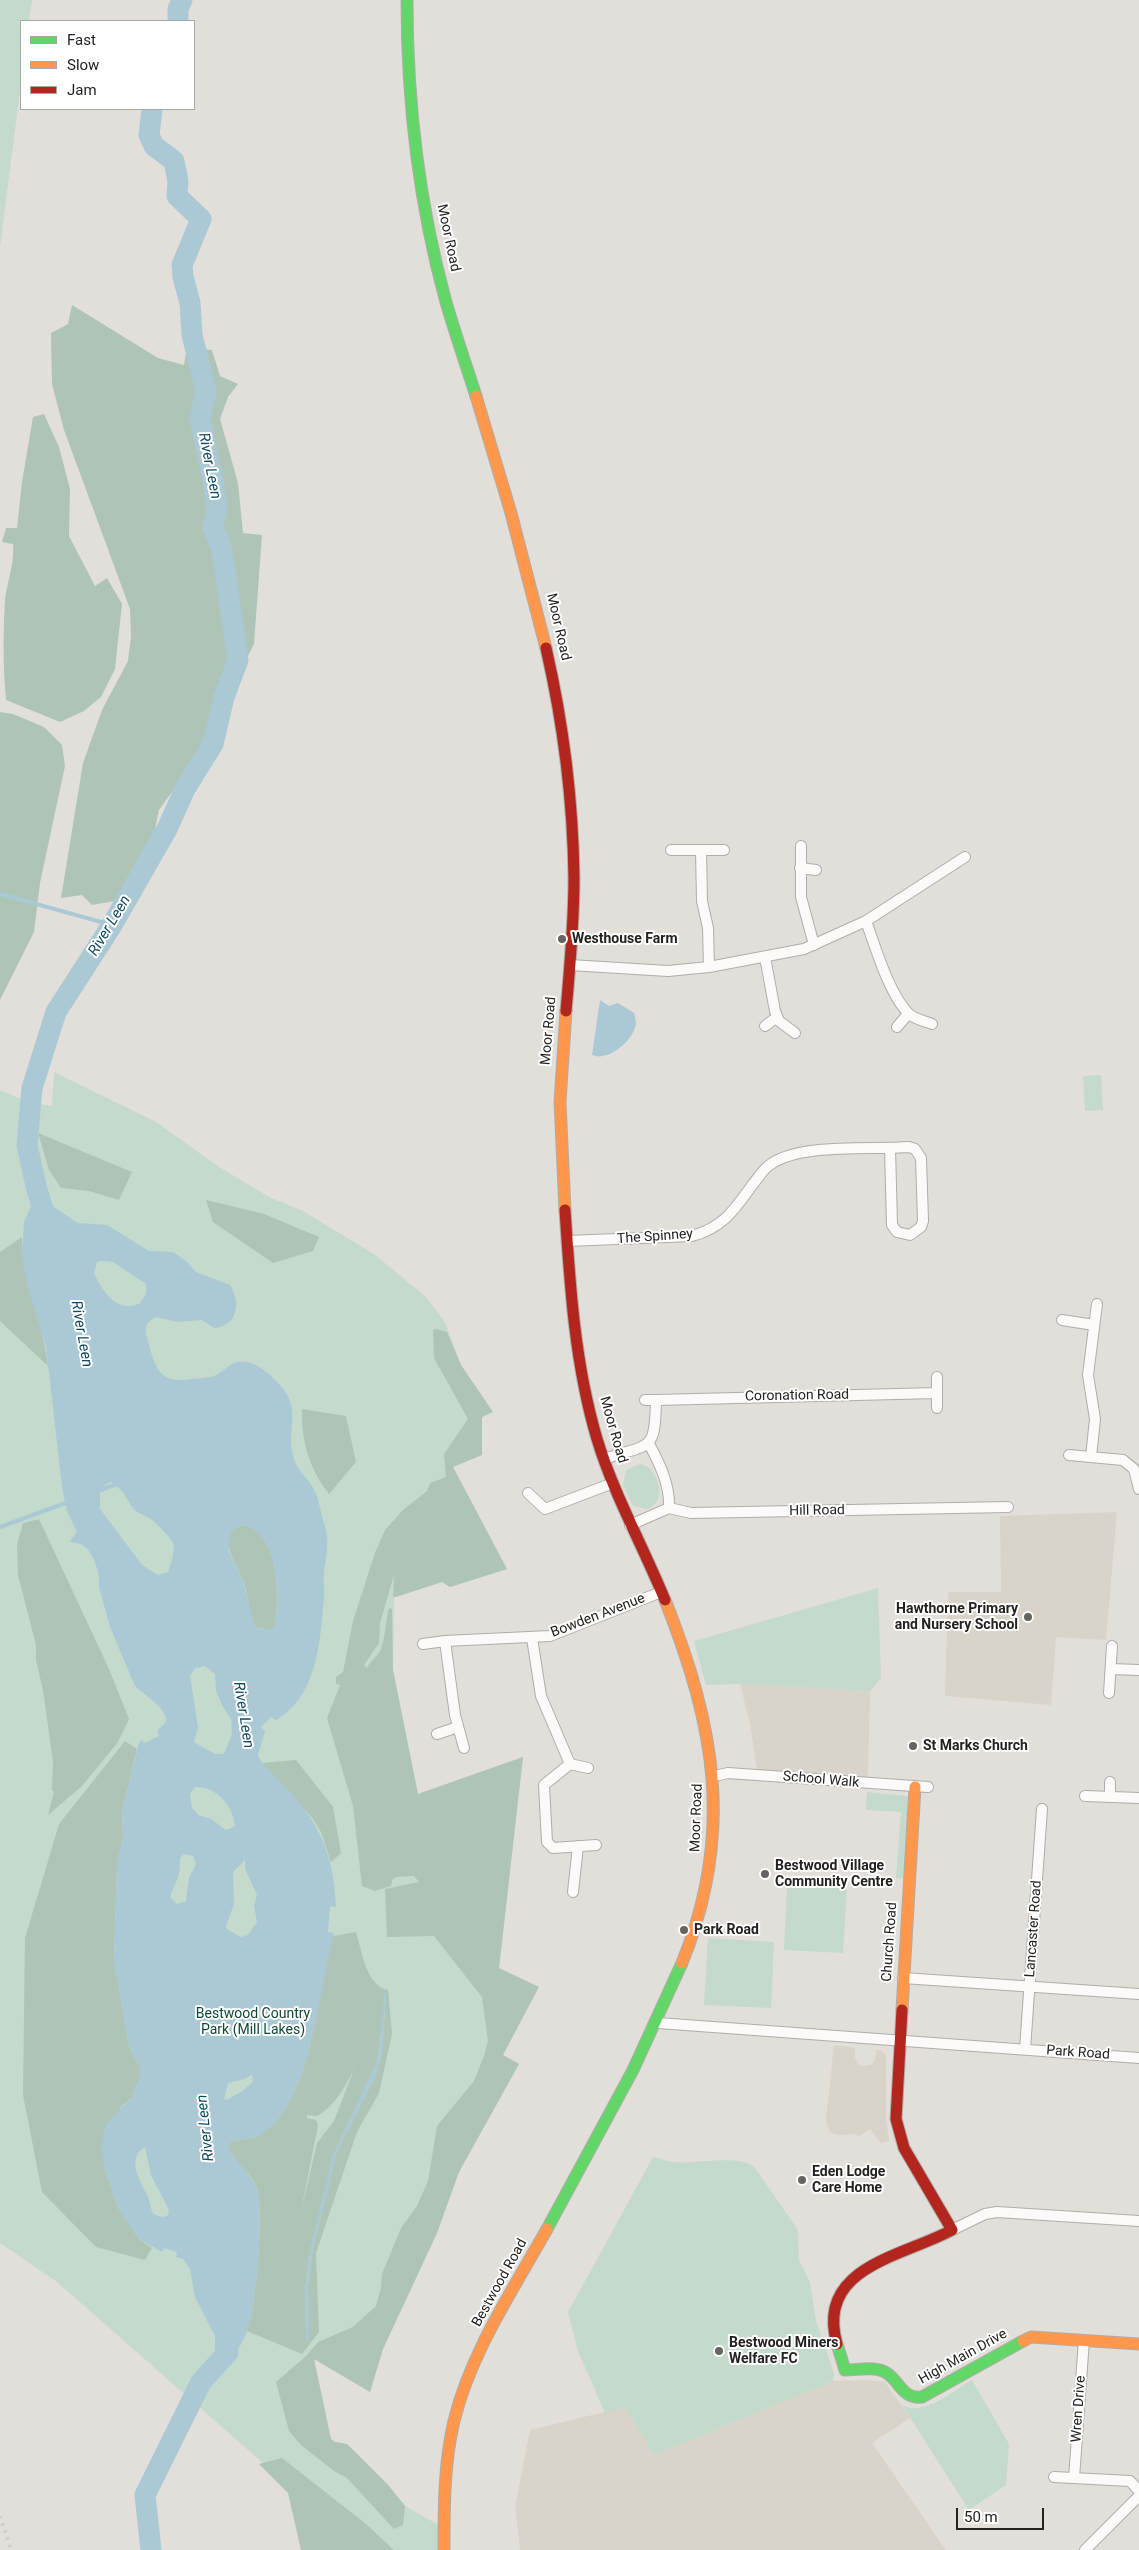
<!DOCTYPE html>
<style>
body{margin:0}
#map{position:relative;width:1139px;height:2550px;overflow:hidden;background:#e2dfda;font-family:Roboto,sans-serif}
canvas{display:block}
.legend{position:absolute;left:20px;top:20px;width:175px;height:90px;box-sizing:border-box;background:#fff;border:1px solid #a7a7a5;margin:0;padding:6px 9px;list-style:none;font-size:15px;color:#24221f}
.legend li{display:flex;align-items:center;gap:10px;height:25px}
.legend b{width:25px;border:1px solid #a7a7a5}
.scale{position:absolute;left:956px;top:2508px;width:88px;height:22px;box-sizing:border-box;border:2px solid #24221f;border-top:0;padding-left:6px;font-size:15px;line-height:18px;white-space:nowrap;color:#24221f;-webkit-text-stroke:4px #fff;paint-order:stroke}
</style>
<div id="map">
<canvas width="1139" height="2550"></canvas>
<ul class="legend">
<li><b style="height:6px;background:#63d668"></b>Fast</li>
<li><b style="height:6px;background:#ff974d"></b>Slow</li>
<li><b style="height:6px;background:#b3261e"></b>Jam</li>
</ul>
<div class="scale">50 m</div>
</div>
<script>
const ctx = document.querySelector('canvas').getContext('2d');
ctx.lineJoin = 'round';
function fill(path, color) { ctx.fillStyle = color; ctx.fill(path, 'evenodd'); }
function stroke(path, color, width, dash) { ctx.strokeStyle = color; ctx.lineWidth = width; ctx.lineCap = dash ? 'butt' : 'round'; ctx.setLineDash(dash || []); ctx.stroke(path); }
function label(font, color, halo, rows, align = 'center') {
  ctx.font = font + ' Roboto,sans-serif'; ctx.lineWidth = 4; ctx.setLineDash([]); ctx.textBaseline = 'middle'; ctx.strokeStyle = halo; ctx.fillStyle = color; for (const [text, x, y, turn = 0] of rows) {
    ctx.save(); ctx.translate(x, y); ctx.rotate((+turn || 0) * Math.PI / 180); ctx.textAlign = isNaN(turn) ? turn : align; if (halo) ctx.strokeText(text, 0, 0); ctx.fillText(text, 0, 0); ctx.restore();
  }
}
fill(new Path2D(`
 M 1117,1512 L 1106,1640 L 1056,1637 L 1051,1705 L 945,1696 L 948,1592 L 1001,1592 L 1000,1516 Z
 M 740,1684 L 870,1691 L 868,1778 L 757,1770 L 750,1724 Z
 M 834,2045 L 855,2048 L 855,2058 L 860,2066 L 871,2065 L 875,2060 L 876,2050 L 880,2050 L 886,2055 L 886,2119 L 889,2141 L 881,2143 L 870,2129 L 858,2137 L 856,2134 L 838,2135 L 831,2133 L 828,2128 L 826,2119 Z
 M 866,2380 L 885,2382 L 910,2418 L 872,2443 L 946,2550 L 520,2550 L 515,2507 L 530,2430 L 625,2407 L 654,2455 L 833,2381 Z`), '#d9d4c9');
fill(new Path2D(`
 M 0,0 L 32,0 L 29,21 L 21,21 L 21,83 L 0,247 Z
 M 54,1072 L 156,1122 L 219,1167 L 271,1198 L 301,1210 L 374,1254 L 427,1298 L 445,1322 L 461,1365 L 493,1412 L 482,1417 L 482,1455 L 453,1467 L 507,1569 L 450,1587 L 442,1582 L 394,1597 L 393,1670 L 418,1794 L 523,1757 L 499,1968 L 538,1987 L 503,2055 L 519,2064 L 459,2172 L 437,2233 L 383,2349 L 370,2392 L 314,2359 L 331,2439 L 335,2442 L 347,2444 L 389,2486 L 405,2506 L 442,2527 L 438,2550 L 362,2550 L 57,2282 L 0,2243 L 0,1090 L 28,1102 L 52,1106 Z
 M 1101,1075 L 1103,1110 L 1085,1111 L 1083,1076 Z
 M 640,1464 C 656,1467 664,1490 656,1503 L 648,1509 L 633,1506 L 623,1485 L 626,1470 Z
 M 878,1588 L 881,1678 L 870,1691 L 740,1684 L 706,1685 L 694,1641 Z
 M 867,1792 L 908,1796 L 905,1879 L 896,1878 L 901,1812 L 866,1810 Z
 M 787,1885 L 847,1888 L 843,1953 L 784,1950 Z
 M 708,1938 L 774,1942 L 771,2008 L 704,2005 Z
 M 653,2157 C 659,2158 666,2161 672,2162 C 693,2165 741,2153 755,2168 L 798,2230 L 799,2260 L 810,2282 L 816,2321 L 834,2374 L 833,2381 L 654,2455 L 625,2407 L 605,2413 L 578,2351 L 568,2312 Z
 M 972,2380 L 1009,2444 L 1006,2485 L 969,2510 L 902,2405 C 924,2417 953,2391 972,2380 Z`), '#c3dacc');
fill(new Path2D(`
 M 72,305 L 158,358 L 184,365 L 187,347 L 212,350 L 220,376 L 238,384 L 228,397 L 220,419 L 238,483 L 243,533 L 262,535 L 254,644 L 197,757 L 159,810 L 141,897 L 130,881 L 115,901 L 92,905 L 82,895 L 61,898 L 83,763 L 102,710 L 128,661 L 131,636 L 130,609 L 64,430 L 52,384 L 51,333 L 68,324 Z
 M 44,414 L 59,447 L 70,489 L 69,536 L 95,586 L 107,578 L 122,604 L 115,669 L 101,697 L 84,711 L 60,722 L 6,700 C 3,667 3,634 5,600 C 7,581 15,563 13,544 L 2,542 L 6,528 L 17,528 L 22,482 L 33,417 Z
 M 0,712 L 13,714 L 44,727 L 62,745 L 65,766 L 40,883 L 34,932 L 0,1000 Z
 M 38,1133 L 132,1172 L 119,1200 L 89,1191 L 61,1188 L 49,1170 Z
 M 206,1200 L 264,1214 L 319,1237 L 313,1251 L 273,1263 L 213,1222 Z
 M 22,1237 C 22,1281 43,1322 48,1366 L 0,1321 L 0,1252 Z
 M 436,1329 L 447,1332 L 461,1365 L 493,1412 L 482,1417 L 482,1455 L 453,1467 L 507,1569 L 450,1587 L 442,1582 L 396,1597 L 393,1597 L 394,1575 L 380,1623 L 379,1643 L 364,1665 L 367,1668 C 370,1661 378,1656 381,1649 C 386,1635 385,1622 389,1608 L 392,1609 L 393,1670 L 418,1794 L 523,1757 L 499,1968 L 539,1987 L 503,2055 L 519,2064 L 459,2172 L 437,2233 L 383,2349 L 370,2392 L 314,2359 L 331,2439 L 335,2442 L 347,2444 L 389,2486 L 405,2506 L 403,2525 L 394,2529 L 347,2478 L 334,2471 L 301,2445 L 289,2431 L 276,2382 L 306,2356 L 318,2342 L 353,2327 L 376,2306 L 381,2287 L 382,2274 L 401,2228 L 417,2206 L 428,2181 L 437,2126 L 474,2081 L 484,2056 L 488,2041 L 482,1997 L 434,1936 L 387,1937 L 385,1889 L 419,1882 L 414,1876 L 396,1877 L 392,1880 L 391,1886 L 375,1891 L 362,1886 L 353,1806 L 327,1718 L 340,1685 L 336,1684 L 336,1677 L 343,1672 L 353,1621 L 375,1553 L 385,1530 L 403,1510 L 427,1491 L 430,1483 L 446,1477 L 444,1454 L 468,1419 L 434,1358 L 433,1330 Z
 M 302,1409 L 346,1416 L 356,1462 L 329,1494 C 309,1468 301,1441 302,1409 Z
 M 39,1519 L 109,1669 L 129,1719 L 118,1742 L 82,1786 L 48,1815 L 54,1792 L 52,1790 L 53,1762 L 43,1690 L 36,1660 L 36,1645 L 18,1575 L 17,1545 L 23,1523 Z
 M 241,1525 C 279,1527 280,1599 275,1626 L 270,1630 L 255,1627 C 249,1611 248,1593 242,1578 C 236,1561 214,1535 241,1525 Z
 M 125,1741 L 137,1749 L 122,1812 L 123,1838 L 117,1865 L 114,1961 L 129,2047 L 140,2067 L 140,2077 L 133,2096 L 121,2107 L 104,2166 L 118,2208 L 139,2239 L 152,2248 L 145,2260 L 96,2247 L 42,2192 L 23,2095 L 25,1938 L 59,1824 Z
 M 296,1760 L 333,1807 L 341,1853 L 331,1862 L 321,1832 L 313,1819 L 262,1763 Z
 M 356,1932 C 362,1951 366,1986 388,1990 L 392,2034 L 379,2093 L 357,2132 L 316,2253 L 319,2332 L 302,2354 L 247,2331 C 256,2310 265,2207 256,2186 C 250,2171 232,2161 228,2145 L 231,2141 C 241,2139 252,2140 261,2134 C 312,2103 318,1989 333,1936 ZM 386,1992 L 383,2040 L 380,2062 L 375,2077 L 337,2152 L 313,2247 L 308,2287 L 309,2340 L 306,2341 L 305,2290 L 309,2253 L 341,2138 L 377,2062 ZM 357,2061 L 334,2121 L 317,2143 L 301,2212 L 318,2125 L 316,2120 L 307,2118 L 307,2115 L 317,2116 C 335,2107 350,2080 357,2061 Z
 M 282,2458 L 366,2524 L 394,2550 L 301,2550 L 288,2493 L 259,2464 Z`), '#aec4b7');
fill(new Path2D(`
 M 600,1000 L 609,1006 L 618,1003 L 634,1013 C 635,1016 636,1021 636,1024 C 633,1041 608,1062 592,1055 Z
 M 45,1198 L 49,1204 L 78,1223 L 107,1225 L 149,1251 L 173,1252 L 186,1261 L 196,1272 L 230,1285 C 241,1303 238,1326 214,1328 L 202,1320 L 177,1322 L 156,1317 C 146,1321 144,1328 147,1338 C 155,1365 157,1385 192,1379 C 199,1378 208,1378 214,1376 C 222,1373 229,1364 237,1362 C 254,1359 269,1373 279,1384 C 302,1408 287,1427 293,1455 C 296,1472 311,1479 316,1494 C 320,1505 322,1518 326,1530 C 329,1541 326,1560 324,1571 C 323,1580 325,1589 324,1598 C 320,1640 318,1696 276,1720 L 271,1717 L 261,1727 L 265,1731 L 258,1755 L 262,1763 C 310,1811 333,1837 336,1907 L 330,1906 L 328,1932 L 334,1933 C 319,1986 312,2103 261,2134 C 252,2140 241,2139 231,2141 L 228,2145 C 232,2161 250,2171 256,2187 C 265,2208 256,2305 248,2329 C 242,2346 231,2360 219,2374 L 205,2363 L 215,2352 L 215,2336 L 195,2297 L 190,2269 L 183,2259 L 176,2257 L 177,2252 L 164,2248 L 162,2252 L 139,2239 L 118,2208 L 104,2166 L 101,2146 L 106,2124 L 133,2096 L 140,2077 L 140,2067 L 129,2047 L 114,1961 L 117,1865 L 123,1838 L 122,1812 L 139,1743 L 142,1739 L 144,1743 L 159,1736 L 157,1731 L 166,1722 L 165,1715 L 159,1706 L 135,1686 L 110,1627 L 99,1587 C 101,1576 94,1553 84,1546 C 80,1542 74,1544 70,1541 L 77,1532 L 67,1511 L 62,1487 L 46,1347 L 28,1288 L 22,1255 L 24,1222 L 34,1200 ZM 103,1261 L 113,1262 L 146,1284 L 146,1294 L 140,1303 C 118,1315 101,1290 94,1273 L 97,1262 ZM 111,1482 L 122,1491 L 134,1510 L 154,1521 L 171,1539 L 174,1546 L 172,1560 L 168,1572 L 158,1575 L 142,1565 L 100,1509 L 100,1492 L 105,1485 ZM 241,1525 C 278,1527 281,1599 275,1626 L 270,1630 L 255,1627 L 242,1578 L 228,1550 L 231,1532 ZM 205,1666 L 215,1674 L 216,1691 L 223,1707 L 231,1719 L 232,1734 L 224,1754 L 215,1754 L 194,1742 L 198,1727 L 190,1676 L 195,1668 ZM 195,1787 C 216,1786 233,1805 235,1826 L 226,1830 L 211,1819 L 198,1815 L 192,1808 L 190,1794 ZM 184,1854 L 193,1856 L 196,1864 L 189,1878 L 186,1901 L 177,1904 L 170,1897 C 177,1876 180,1882 180,1858 ZM 245,1860 L 245,1869 L 257,1895 L 254,1906 L 257,1922 L 248,1935 L 241,1937 L 228,1930 L 226,1926 L 234,1904 L 233,1872 ZM 252,2074 L 253,2081 L 244,2090 L 227,2100 L 224,2099 L 228,2083 L 245,2079 ZM 145,2147 L 151,2175 L 169,2210 L 168,2215 L 164,2217 C 160,2216 155,2216 153,2213 C 150,2208 150,2202 148,2197 C 141,2182 125,2159 145,2147 Z
 M 384,1992 L 386,1992 L 383,2040 L 380,2062 L 375,2077 L 337,2152 L 313,2247 L 308,2287 L 309,2340 L 306,2341 L 305,2290 L 309,2253 L 332,2157 L 377,2062 L 381,2034 Z`), '#abc9d5');
stroke(new Path2D(`
 M 0,894 L 112,925
 M 98,1491 L 117,1484
 M 0,1527 L 71,1501`), '#abc9d5', 4);
stroke(new Path2D(`
 M 178,21 L 178,9 L 182,0
 M 48,1226 L 36,1186 L 27,1145 L 32,1088 L 56,1012 L 112,925 L 167,829 L 185,789 L 213,744 L 224,697 L 238,660 L 222,550 L 213,527 L 217,508 L 214,486 L 200,418 L 206,391 L 192,335 L 190,303 L 183,277 L 182,265 L 201,219 L 177,196 L 178,181 L 174,161 L 154,146 L 149,135 L 152,109
 M 151,2550 L 145,2495 L 201,2382 L 228,2352 L 227,2347`), '#abc9d5', 21);
const street = new Path2D(`
 M 801,846 L 801,897 L 814,945
 M 671,850 L 724,850
 M 701,850 L 702,901 L 708,928 L 709,967
 M 800,868 L 816,870
 M 866,921 C 875,946 889,994 908,1013 C 913,1019 925,1021 932,1024
 M 765,957 L 775,1011 L 779,1021 L 795,1033
 M 570,965 L 668,971 L 709,967 L 804,949 L 866,921 L 965,857
 M 765,1026 L 777,1017
 M 897,1027 L 908,1014
 M 567,1241 L 692,1236 C 724,1227 734,1210 753,1184 C 759,1177 763,1169 771,1164 C 802,1143 870,1150 909,1147 L 915,1149 L 921,1158 L 923,1221 L 921,1227 L 910,1235 L 897,1232 L 892,1225 L 890,1148
 M 1062,1320 L 1094,1325
 M 937,1377 L 937,1408
 M 645,1400 L 656,1400
 M 649,1444 C 660,1464 670,1485 669,1508
 M 1069,1455 L 1123,1460 L 1134,1469 L 1139,1489
 M 1091,1457 L 1095,1419 L 1088,1375 L 1097,1304
 M 604,1459 C 651,1443 655,1453 656,1400 L 937,1393
 M 528,1493 L 545,1509 L 613,1483
 M 630,1525 L 669,1508 L 691,1513 L 1008,1507
 M 532,1638 L 541,1696 L 570,1764
 M 423,1644 L 445,1641
 M 1111,1669 L 1139,1670
 M 1109,1693 L 1112,1646
 M 437,1734 L 458,1727
 M 464,1748 L 455,1715 L 445,1641 L 550,1636 L 661,1592
 M 588,1768 L 570,1764 L 544,1785 L 547,1842 L 553,1848 L 596,1845
 M 714,1776 L 728,1773 L 928,1787
 M 1085,1796 L 1139,1798
 M 1110,1797 L 1110,1782
 M 573,1892 L 578,1846
 M 903,1978 L 1139,1994
 M 658,2023 L 1139,2058
 M 1025,2049 L 1042,1809
 M 952,2230 L 985,2214 L 997,2212 L 1139,2221
 M 1054,2477 L 1130,2481 L 1139,2491
 M 1074,2478 L 1084,2340
 M 1085,2550 L 1139,2496`);
const fast = new Path2D(`
 M 407,0 C 407,101 419,204 446,302 C 455,333 466,365 476,396
 M 547,2229 L 633,2070 L 682,1963
 M 837,2344 L 845,2370 C 858,2370 873,2366 885,2372 C 900,2380 901,2399 922,2397 L 1023,2341`);
const slow = new Path2D(`
 M 476,396 L 511,513 L 546,648
 M 565,1210 L 560,1102 L 566,1011
 M 665,1600 C 715,1726 735,1833 682,1963
 M 902,2010 L 915,1787
 M 1023,2341 L 1031,2337 L 1139,2344
 M 444,2550 C 444,2507 444,2463 454,2421 C 471,2352 513,2290 547,2229`);
const jam = new Path2D(`
 M 546,648 C 563,722 573,801 574,878 C 574,922 570,967 566,1011
 M 565,1210 C 570,1287 575,1365 597,1439 C 614,1495 643,1546 665,1600
 M 837,2344 C 815,2267 902,2257 952,2230 L 904,2148 L 896,2119 L 902,2010`);
stroke(street, '#afada9', 12);
stroke(fast, '#afada9', 13);
stroke(slow, '#afada9', 13);
stroke(jam, '#afada9', 13);
stroke(street, '#fbfaf9', 10);
stroke(fast, '#63d668', 11);
stroke(slow, '#ff974d', 11);
stroke(jam, '#b3261e', 11);
stroke(new Path2D(`
 M 0,2516 L 11,2550`), '#cecdcc', 4, [2.5, 5]);
for (const [x, y, r, color] of [
 [562,939,5,"#666460"],
 [1028,1617,5,"#666460"],
 [913,1746,5,"#666460"],
 [765,1874,5,"#666460"],
 [684,1930,5,"#666460"],
 [802,2180,5,"#666460"],
 [719,2351,5,"#666460"]
]) { const dot = new Path2D(); dot.arc(x, y, r, 0, 2 * Math.PI); ctx.fillStyle = color; ctx.fill(dot); stroke(dot, '#fff', 2); }
label('14px', '#24221f', '#fff', [
 ["Moor Road",448,238,78],
 ["Moor Road",558,627,77],
 ["Moor Road",549,1031,-85],
 ["The Spinney",655,1237,-4],
 ["Coronation Road",797,1396,-1],
 ["Moor Road",613,1430,74],
 ["Hill Road",817,1511,-1],
 ["Bowden Avenue",598,1616,-21],
 ["School Walk",821,1780,5],
 ["Moor Road",697,1818,-88],
 ["Lancaster Road",1034,1929,-86],
 ["Church Road",890,1942,-86],
 ["Park Road",1078,2053,4],
 ["Bestwood Road",500,2283,-61],
 ["High Main Drive",963,2357,-29],
 ["Wren Drive",1079,2409,-86]
]);
label('bold 14px', '#24221f', '#fff', [
 ["Westhouse Farm",572,939],
 ["Hawthorne Primary",1018,1609,"right"],
 ["and Nursery School",1018,1625,"right"],
 ["St Marks Church",923,1746],
 ["Bestwood Village",775,1866],
 ["Community Centre",775,1882],
 ["Park Road",694,1930],
 ["Eden Lodge",812,2172],
 ["Care Home",812,2188],
 ["Bestwood Miners",729,2343],
 ["Welfare FC",729,2359]
], 'left');
label('14px', '#114834', '#fff', [
 ["Bestwood Country",253,2014],
 ["Park (Mill Lakes)",253,2030]
]);
label('italic 15px', '#0f4b60', '#fff', [
 ["River Leen",209,466,79],
 ["River Leen",110,926,-59],
 ["River Leen",81,1334,80],
 ["River Leen",243,1715,81],
 ["River Leen",206,2128,-96]
]);
</script>
